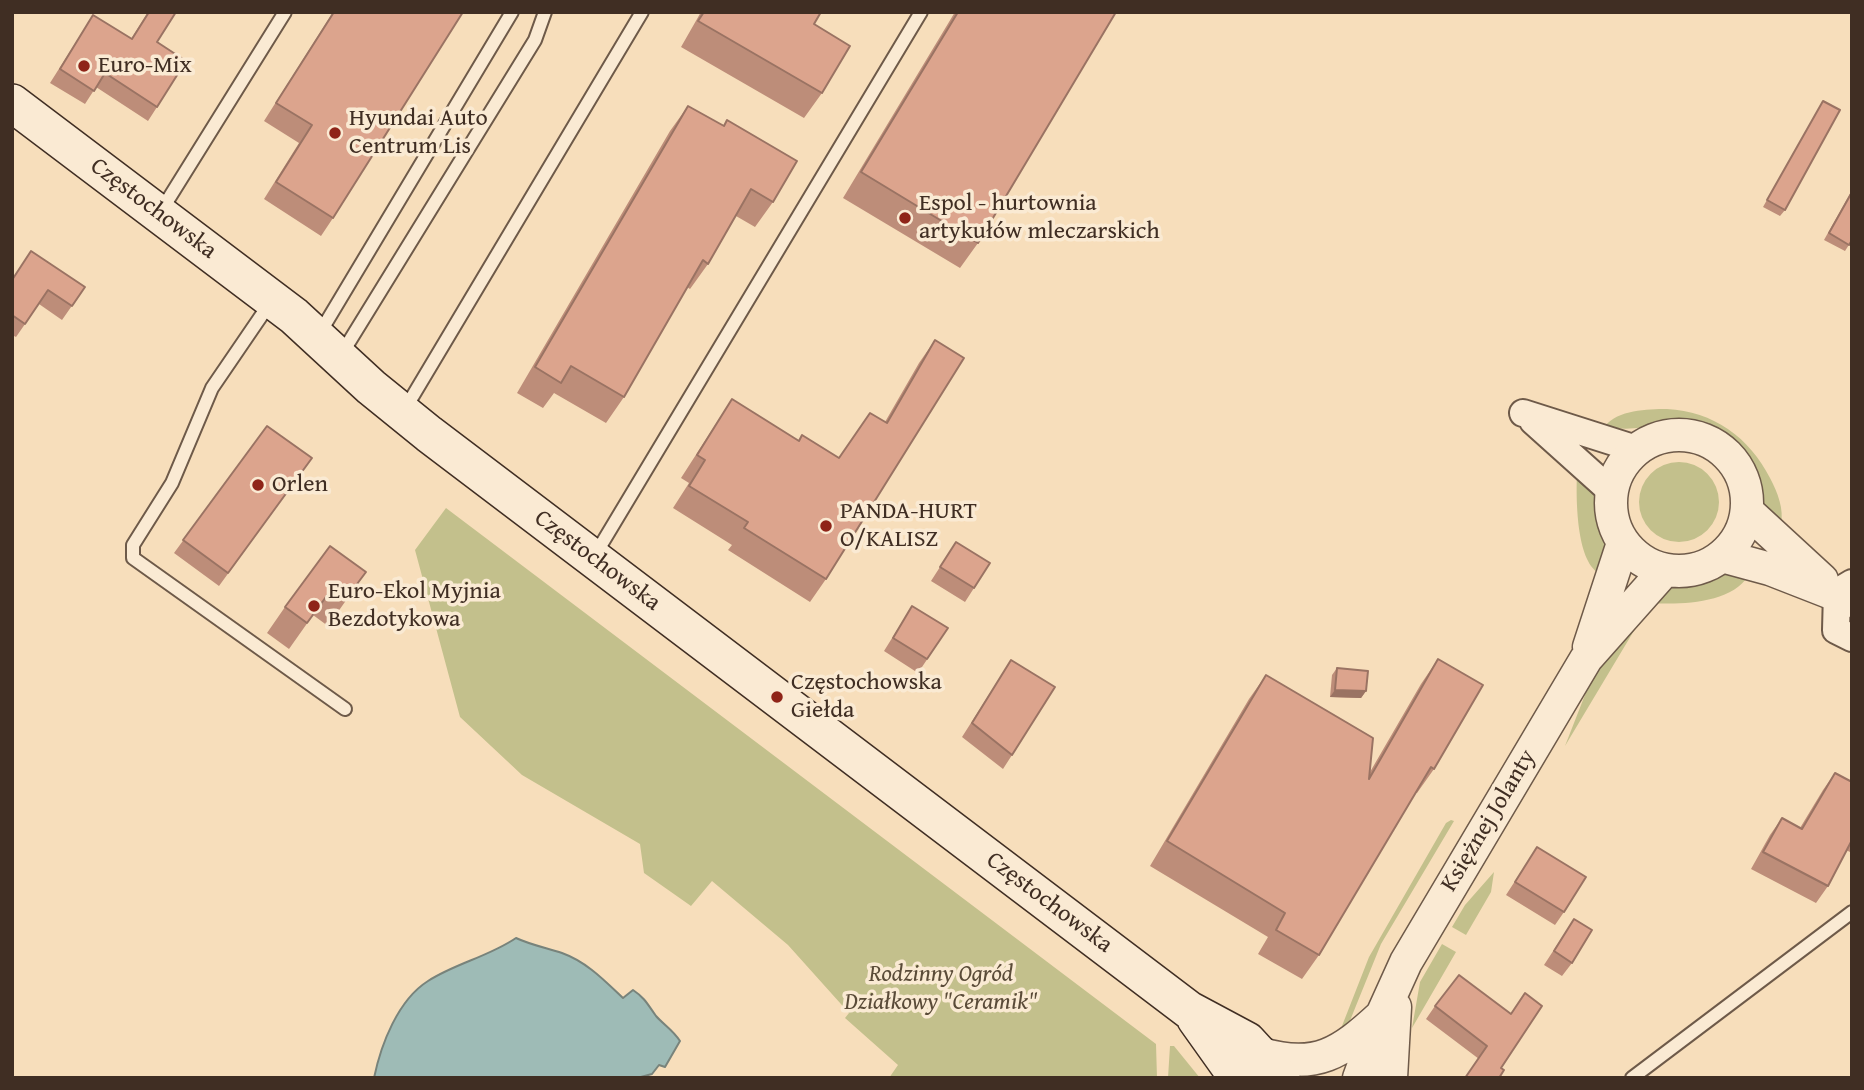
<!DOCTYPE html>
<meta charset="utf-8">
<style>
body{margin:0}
#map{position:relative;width:1864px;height:1090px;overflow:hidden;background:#f7debb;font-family:"Gentium Book Plus",serif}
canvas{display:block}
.frame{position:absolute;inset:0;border:14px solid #402e23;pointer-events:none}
</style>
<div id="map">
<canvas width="1864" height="1090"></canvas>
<div class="frame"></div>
</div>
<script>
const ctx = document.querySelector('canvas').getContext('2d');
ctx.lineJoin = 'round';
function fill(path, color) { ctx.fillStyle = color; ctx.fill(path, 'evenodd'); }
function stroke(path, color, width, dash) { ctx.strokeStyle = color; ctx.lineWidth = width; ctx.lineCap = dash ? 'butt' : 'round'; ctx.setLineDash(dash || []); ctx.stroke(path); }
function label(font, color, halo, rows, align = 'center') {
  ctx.font = font + ' "Gentium Book Plus",serif'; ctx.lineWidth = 7; ctx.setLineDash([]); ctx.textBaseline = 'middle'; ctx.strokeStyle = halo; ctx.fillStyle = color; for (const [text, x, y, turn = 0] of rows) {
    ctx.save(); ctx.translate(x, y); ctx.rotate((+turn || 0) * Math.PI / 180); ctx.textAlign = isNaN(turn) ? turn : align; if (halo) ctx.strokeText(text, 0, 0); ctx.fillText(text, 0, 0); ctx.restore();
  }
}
fill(new Path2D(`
 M 1667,409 C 1713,411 1750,438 1770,478 C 1778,493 1784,509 1781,525 C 1776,521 1767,516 1764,511 C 1754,493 1758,472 1746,454 C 1702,392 1655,440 1605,426 C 1618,410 1647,409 1667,409 Z
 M1639 502a40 40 0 1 1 80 0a40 40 0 1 1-80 0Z
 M 1577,473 L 1592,489 L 1595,500 L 1605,545 L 1605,558 L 1599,573 C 1576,561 1576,497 1577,473 Z
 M 446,508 L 1156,1044 L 1157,1078 L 889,1078 L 898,1065 L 845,1018 L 849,1013 L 788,945 L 712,881 L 691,906 L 644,873 L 640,844 L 522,775 L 460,717 L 415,550 Z
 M 1725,574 L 1748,576 C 1732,603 1681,605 1652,603 L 1669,585 Z
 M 1636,626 L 1635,629 L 1565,746 L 1590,682 L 1602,663 Z
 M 1451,820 L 1454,821 L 1381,944 L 1347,1028 L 1340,1031 L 1369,957 L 1446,823 Z
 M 1494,872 L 1491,892 L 1466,935 L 1452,927 L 1465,905 Z
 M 1442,944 L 1456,952 L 1412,1028 L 1420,982 Z
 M 1170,1046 L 1174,1046 L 1200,1078 L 1168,1078 Z`), '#c3c08c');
const water = new Path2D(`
 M 516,938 C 531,945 547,948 562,953 C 587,962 605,981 623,998 L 633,990 C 645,998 648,1005 656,1016 C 664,1025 673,1030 680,1041 L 665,1067 L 659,1065 L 652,1074 L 637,1078 L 374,1078 C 381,1044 398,1000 428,981 C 456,963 488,957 516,938 Z`);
fill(water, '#9ebbb6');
stroke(water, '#78837b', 2);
const service = new Path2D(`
 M 161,211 L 285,12
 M 270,303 L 212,388 L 172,483 L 133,545 L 133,558 L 345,709
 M 318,336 L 512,12
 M 341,355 L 535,40 L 545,12
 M 405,409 L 642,12
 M 595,555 L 921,12
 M 1632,1078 L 1852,912`);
const minor = new Path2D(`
 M 1523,413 L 1636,449
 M 1533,421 L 1611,491
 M 1852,583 L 1837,592 L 1836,630 L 1852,638`);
const tertiary = new Path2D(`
 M1611 503a68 68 0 1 1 136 0a68 68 0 1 1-136 0Z
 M 1747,511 L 1822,580
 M 1722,556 L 1770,569 L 1852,601
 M 1589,647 L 1623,543
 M 1262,1054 C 1316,1070 1341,1053 1381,1016
 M 1359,1078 L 1382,1015 L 1406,962 L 1586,659 L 1665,570
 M 1391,1078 L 1395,1007`);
const secondary = new Path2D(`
 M 12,103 L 294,316 L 371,387 L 429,434 L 1189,1010 L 1247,1041 L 1281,1078
 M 1196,1019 L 1238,1078`);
stroke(service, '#6e5a49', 16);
stroke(minor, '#6e5a49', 30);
stroke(tertiary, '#6e5a49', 35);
stroke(secondary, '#402e23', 40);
stroke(service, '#faead3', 12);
stroke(minor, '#faead3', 26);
stroke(tertiary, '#faead3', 32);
stroke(secondary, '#faead3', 37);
fill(new Path2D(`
 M 148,12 L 176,12 L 157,42 L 157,107 L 148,121 L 96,87 L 85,104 L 50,83 L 93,15 L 131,39 Z
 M 333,12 L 463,12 L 333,218 L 321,236 L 264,199 L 299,143 L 264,121 Z
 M 701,12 L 821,12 L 814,24 L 822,93 L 804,118 L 681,47 Z
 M 955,12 L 1116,12 L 978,243 L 960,268 L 843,198 Z
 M 1823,101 L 1785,210 L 1780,216 L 1763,207 Z
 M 688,106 L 723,126 L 727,120 L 773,202 L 755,227 L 736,216 L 708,264 L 690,289 L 687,287 L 624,397 L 606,423 L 554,393 L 543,408 L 517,393 L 670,131 Z
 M 1852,190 L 1852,240 L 1845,251 L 1824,240 Z
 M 12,279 L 85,287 L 62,320 L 39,304 L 16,337 L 12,335 Z
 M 935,340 L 826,579 L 810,602 L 728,550 L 732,545 L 673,508 L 689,483 L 681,478 L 717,422 L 732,399 L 798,441 L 802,435 L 838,458 L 885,422 L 919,363 Z
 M 267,426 L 312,458 L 219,586 L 174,553 Z
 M 956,542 L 974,588 L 965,602 L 931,581 Z
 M 366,572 L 328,626 L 313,615 L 289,649 L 267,633 L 285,607 Z
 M 912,606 L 948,628 L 918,673 L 884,651 Z
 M 1438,659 L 1434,769 L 1417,793 L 1415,793 L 1319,955 L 1302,979 L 1258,954 L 1268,937 L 1150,866 L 1249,699 L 1266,675 L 1370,772 L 1421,684 Z
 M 1011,660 L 1012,755 L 1003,769 L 962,737 Z
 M 1337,668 L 1366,691 L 1361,698 L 1330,697 L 1332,675 Z
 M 1835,773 L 1852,782 L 1852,853 L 1846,850 L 1828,886 L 1816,903 L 1751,869 L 1770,835 L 1782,818 L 1800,828 L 1823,790 Z
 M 1537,847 L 1564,912 L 1555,925 L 1506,895 Z
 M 1574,919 L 1572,963 L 1562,976 L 1544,965 Z
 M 1435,1006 L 1511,1014 L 1479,1059 L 1426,1019 Z`), '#bd8d79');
fill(new Path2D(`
 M 1335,690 L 1366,691 L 1361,698 L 1330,697 Z`), '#9a7363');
const building = new Path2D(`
 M 149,12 L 176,12 L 157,42 L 186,61 L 157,107 L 105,73 L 94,91 L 60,69 L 93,15 L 132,39 Z
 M 334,12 L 463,12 L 333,218 L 276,182 L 312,125 L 276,103 Z
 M 704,12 L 821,12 L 814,24 L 850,46 L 822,93 L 698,21 Z
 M 958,12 L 1116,12 L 978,243 L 861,172 Z
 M 1823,101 L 1840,110 L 1785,210 L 1767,200 Z
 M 688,106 L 724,126 L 727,120 L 797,161 L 773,202 L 751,189 L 708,264 L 703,260 L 624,397 L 571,366 L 561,383 L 535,367 Z
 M 1852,192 L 1852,240 L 1849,245 L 1829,233 Z
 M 31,251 L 85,287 L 72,306 L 48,290 L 25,324 L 12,315 L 12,280 Z
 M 935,340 L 964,358 L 826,579 L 744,528 L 748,522 L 689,486 L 705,460 L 697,455 L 732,399 L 799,441 L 802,435 L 839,458 L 870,413 L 887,423 Z
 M 267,426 L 312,458 L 228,573 L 183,540 Z
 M 956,542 L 990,563 L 974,588 L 940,567 Z
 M 330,546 L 366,572 L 345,600 L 331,590 L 307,623 L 285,607 Z
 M 912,606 L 948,628 L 927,659 L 893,638 Z
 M 1438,659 L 1483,685 L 1434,769 L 1431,767 L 1319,955 L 1276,930 L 1285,913 L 1167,841 L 1266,675 L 1373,738 L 1369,779 Z
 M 1011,660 L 1055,687 L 1012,755 L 972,723 Z
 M 1337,668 L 1368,671 L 1366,691 L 1335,690 Z
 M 1835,773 L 1852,782 L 1852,840 L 1828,886 L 1763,852 L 1782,818 L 1802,829 Z
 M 1537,847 L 1586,877 L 1564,912 L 1515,882 Z
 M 1574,919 L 1592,930 L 1572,963 L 1554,951 Z
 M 1459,975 L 1511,1014 L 1525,993 L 1542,1006 L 1501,1068 L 1504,1070 L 1499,1078 L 1465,1078 L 1487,1046 L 1435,1006 Z`);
fill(building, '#dca48d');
stroke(building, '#9a7363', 2);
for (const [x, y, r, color] of [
 [84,66,7,"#8f2418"],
 [335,133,7,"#8f2418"],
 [905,218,7,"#8f2418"],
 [258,485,7,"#8f2418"],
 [826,526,7,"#8f2418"],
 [314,606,7,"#8f2418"],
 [777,697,7,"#8f2418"]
]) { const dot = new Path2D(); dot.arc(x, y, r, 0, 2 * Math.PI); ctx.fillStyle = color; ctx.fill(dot); stroke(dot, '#faead3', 2.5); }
label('24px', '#402e23', '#faead3', [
 ["Euro-Mix",98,66],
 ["Hyundai Auto",349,119],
 ["Centrum Lis",349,147],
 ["Espol - hurtownia",919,204],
 ["artykułów mleczarskich",919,232],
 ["Orlen",272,485],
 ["PANDA-HURT",840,512],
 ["O/KALISZ",840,540],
 ["Euro-Ekol Myjnia",328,592],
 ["Bezdotykowa",328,620],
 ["Częstochowska",791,683],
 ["Giełda",791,711]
], 'left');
label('24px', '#402e23', '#faead3', [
 ["Częstochowska",153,209,37],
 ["Częstochowska",597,561,37],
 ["Księżnej Jolanty",1489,821,-59],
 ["Częstochowska",1049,903,37]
]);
label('italic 24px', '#5a4b38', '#faead3', [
 ["Rodzinny Ogród",941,975],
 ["Działkowy \"Ceramik\"",941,1003]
]);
</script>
